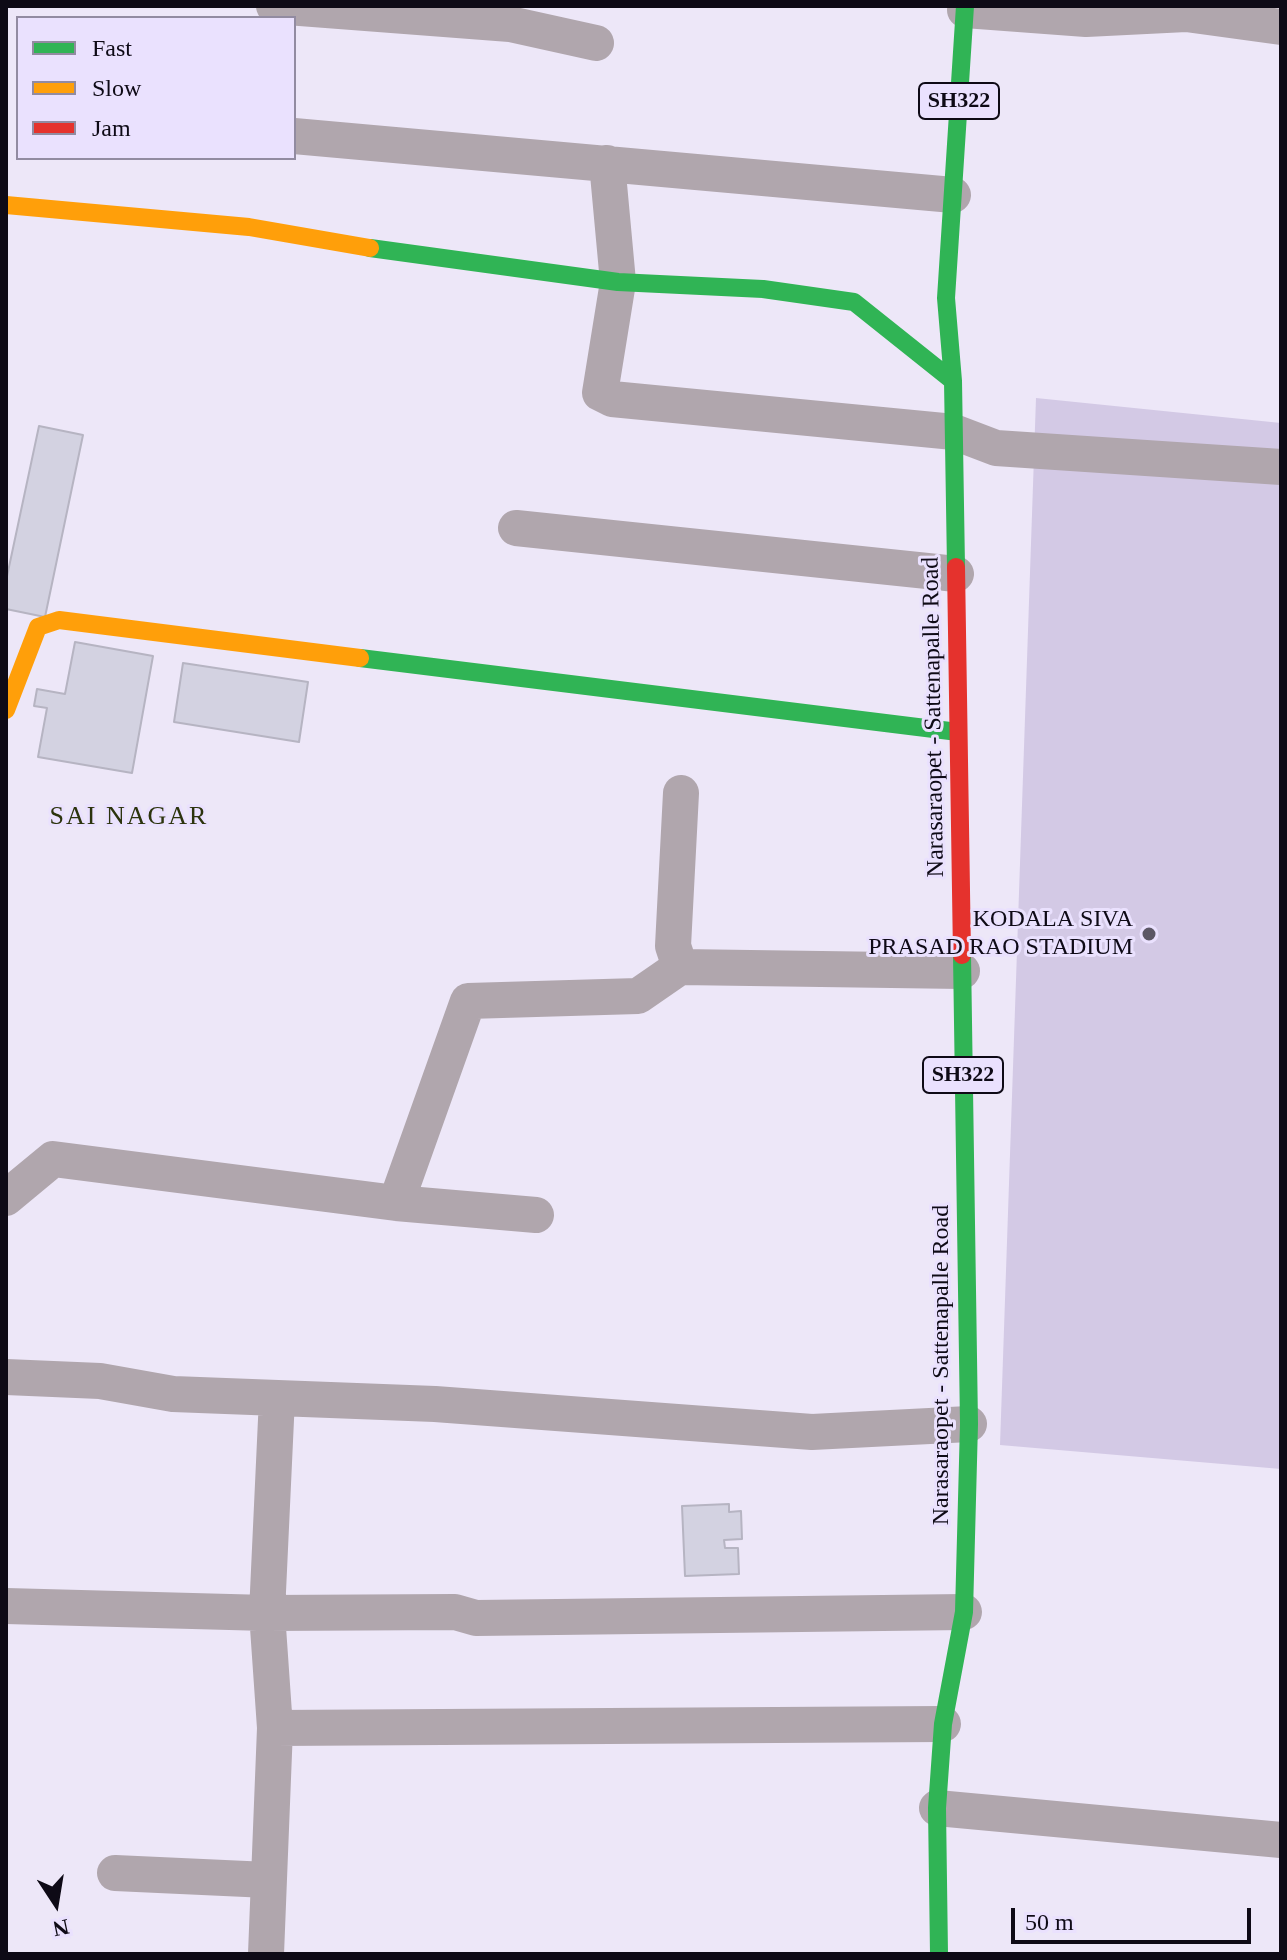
<!DOCTYPE html>
<style>
body{margin:0}
#map{position:relative;width:1287px;height:1960px;overflow:hidden;background:#ede7f8;font-family:Georgia,serif}
canvas{display:block}
.frame{position:absolute;inset:0;border:8px solid #0e0a16;pointer-events:none}
.legend{position:absolute;left:16px;top:16px;width:280px;height:144px;box-sizing:border-box;background:#eae1fe;border:2px solid #928ba1;margin:0;padding:10px 14px;list-style:none;font-size:24px;color:#0e0a16}
.legend li{display:flex;align-items:center;gap:16px;height:40px}
.legend b{width:40px;border:2px solid #928ba1}
.north{position:absolute;left:16px;top:1864px;width:80px;height:80px;-webkit-text-stroke:6px #eae1fe;paint-order:stroke;rotate:168deg;font-size:22px;font-weight:700;line-height:32px;text-align:center;color:#0e0a16}
.north::after{content:'';display:block;margin:auto;width:28px;height:36px;background:#0e0a16;clip-path:polygon(50% 0,100% 100%,50% 72%,0 100%)}
.scale{position:absolute;left:1011px;top:1908px;width:240px;height:36px;box-sizing:border-box;border:4px solid #0e0a16;border-top:0;padding-left:10px;font-size:24px;line-height:28px;white-space:nowrap;color:#0e0a16;-webkit-text-stroke:6px #eae1fe;paint-order:stroke}
</style>
<div id="map">
<canvas width="1287" height="1960"></canvas>
<div class="frame"></div>
<ul class="legend">
<li><b style="height:10px;background:#30b455"></b>Fast</li>
<li><b style="height:10px;background:#ff9f0a"></b>Slow</li>
<li><b style="height:10px;background:#e5322d"></b>Jam</li>
</ul>
<div class="north">N</div>
<div class="scale">50 m</div>
</div>
<script>
const ctx = document.querySelector('canvas').getContext('2d');
ctx.lineJoin = 'round';
function fill(path, color) { ctx.fillStyle = color; ctx.fill(path, 'evenodd'); }
function stroke(path, color, width, dash) { ctx.strokeStyle = color; ctx.lineWidth = width; ctx.lineCap = dash ? 'butt' : 'round'; ctx.setLineDash(dash || []); ctx.stroke(path); }
function label(font, color, halo, rows, align = 'center') {
  ctx.font = font + ' Georgia,serif'; ctx.lineWidth = 6; ctx.setLineDash([]); ctx.textBaseline = 'middle'; ctx.strokeStyle = halo; ctx.fillStyle = color; for (const [text, x, y, turn = 0] of rows) {
    ctx.save(); ctx.translate(x, y); ctx.rotate((+turn || 0) * Math.PI / 180); ctx.textAlign = isNaN(turn) ? turn : align; if (halo) ctx.strokeText(text, 0, 0); ctx.fillText(text, 0, 0); ctx.restore();
  }
}
fill(new Path2D(`
 M 1036,398 L 1281,423 L 1281,1469 L 1000,1445 Z`), '#d3c9e5');
const building = new Path2D(`
 M 39,426 L 83,435 L 45,617 L 6,609 L 6,581 Z
 M 75,642 L 153,656 L 132,773 L 38,757 L 47,708 L 34,706 L 37,689 L 65,694 Z
 M 183,663 L 308,682 L 299,742 L 174,722 Z
 M 729,1504 L 729,1512 L 741,1511 L 742,1539 L 724,1540 L 725,1548 L 738,1548 L 739,1574 L 685,1576 L 682,1506 Z`);
fill(building, '#d3d2e1');
stroke(building, '#b6b4c2', 2);
stroke(new Path2D(`
 M 274,6 L 510,24 L 596,43
 M 965,10 L 1086,19 L 1186,14 L 1281,27
 M 294,136 L 953,195
 M 607,163 L 618,282 L 600,393 L 612,399 L 954,432 L 996,448 L 1281,467
 M 516,528 L 956,574
 M 680,967 L 673,946 L 681,793
 M 6,1198 L 53,1159 L 396,1203 L 536,1215
 M 396,1203 L 468,1001 L 638,996 L 680,967 L 962,971
 M 6,1377 L 100,1381 L 173,1394 L 435,1404 L 812,1432 L 969,1424
 M 6,1606 L 267,1613 L 455,1612 L 476,1618 L 964,1612
 M 275,1728 L 943,1724
 M 937,1808 L 1281,1840
 M 115,1873 L 268,1880
 M 266,1954 L 275,1728 L 267,1613 L 277,1398`), '#b0a6ad', 36);
stroke(new Path2D(`
 M 370,248 L 618,282 L 763,289 L 854,302 L 953,381
 M 956,567 L 953,381 L 946,298 L 965,6
 M 360,658 L 958,732
 M 939,1954 L 937,1808 L 943,1724 L 964,1612 L 969,1424 L 962,955`), '#30b455', 18);
stroke(new Path2D(`
 M 6,205 L 249,227 L 370,248
 M 6,710 L 38,627 L 59,620 L 360,658`), '#ff9f0a', 18);
stroke(new Path2D(`
 M 956,567 L 962,955`), '#e5322d', 18);
for (const [x, y, r, color] of [
 [1149,934,8,"#5c5765"]
]) { const dot = new Path2D(); dot.arc(x, y, r, 0, 2 * Math.PI); ctx.fillStyle = color; ctx.fill(dot); stroke(dot, '#eae1fe', 3); }
for (const [x, y, w] of [
 [959,101,80],
 [963,1075,80]
]) { const box = new Path2D(); box.roundRect(x - w / 2, y - 18, w, 36, 6); ctx.fillStyle = '#eae1fe'; ctx.fill(box); stroke(box, '#0e0a16', 2); }
label('bold 22px', '#0e0a16', null, [
 ["SH322",959,101],
 ["SH322",963,1075]
]);
label('24px', '#0e0a16', '#eae1fe', [
 ["Narasaraopet - Sattenapalle Road",934,717,-91],
 ["Narasaraopet - Sattenapalle Road",942,1365,-90]
]);
label('24px', '#0e0a16', '#eae1fe', [
 ["KODALA SIVA",1133,920],
 ["PRASAD RAO STADIUM",1133,948]
], 'right');
ctx.letterSpacing = '2px';
label('26px', '#2c340d', '#eae1fe', [
 ["SAI NAGAR",129,817]
]);
ctx.letterSpacing = '0px';
</script>
